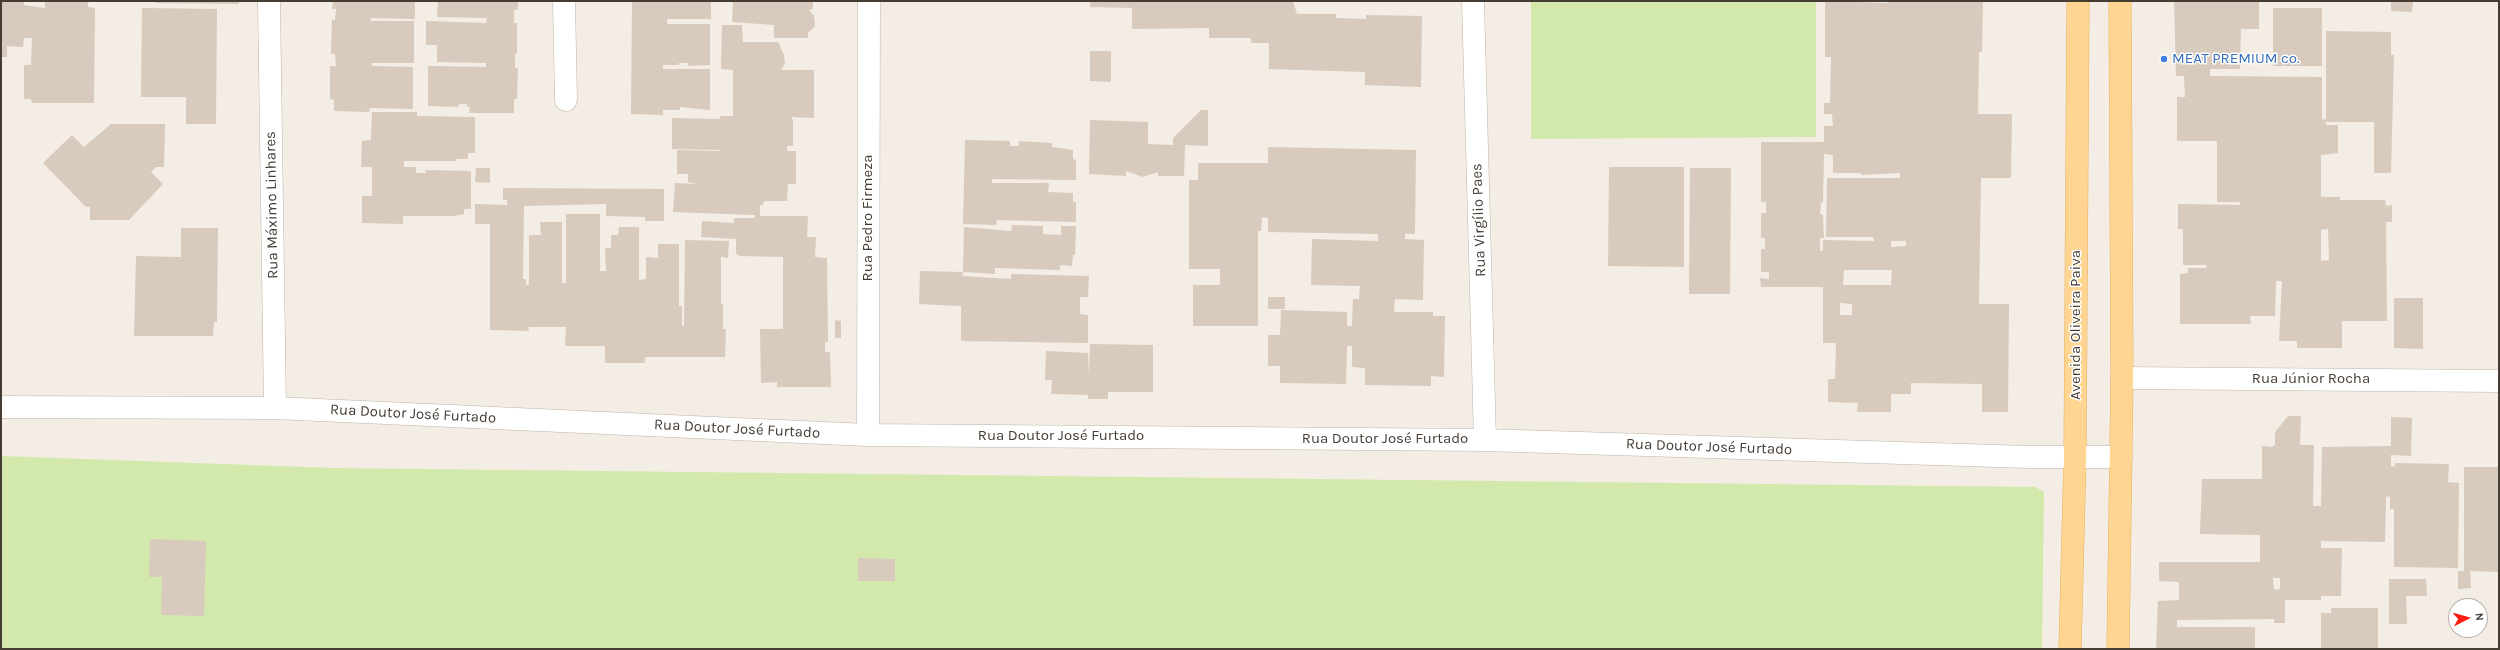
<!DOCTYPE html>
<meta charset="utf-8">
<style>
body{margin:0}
#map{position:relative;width:2500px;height:650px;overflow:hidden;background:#f3ede5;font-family:Karla,sans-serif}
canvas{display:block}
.frame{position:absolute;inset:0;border:2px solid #453d34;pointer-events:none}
.north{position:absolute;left:2448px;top:598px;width:40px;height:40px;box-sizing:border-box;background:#fff;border:1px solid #b5b1ae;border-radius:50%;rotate:84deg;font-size:11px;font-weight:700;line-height:16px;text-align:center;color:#453d34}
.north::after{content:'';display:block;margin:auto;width:14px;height:18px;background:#ff1b0f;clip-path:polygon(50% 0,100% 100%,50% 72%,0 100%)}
</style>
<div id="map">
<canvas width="2500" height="650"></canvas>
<div class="frame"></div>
<div class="north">N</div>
</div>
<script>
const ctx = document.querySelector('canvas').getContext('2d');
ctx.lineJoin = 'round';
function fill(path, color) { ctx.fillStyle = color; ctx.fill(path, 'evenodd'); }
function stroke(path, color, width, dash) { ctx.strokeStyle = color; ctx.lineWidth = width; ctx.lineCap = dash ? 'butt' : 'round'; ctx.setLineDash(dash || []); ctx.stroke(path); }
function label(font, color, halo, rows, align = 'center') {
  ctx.font = font + ' Karla,sans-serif'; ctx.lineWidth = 3; ctx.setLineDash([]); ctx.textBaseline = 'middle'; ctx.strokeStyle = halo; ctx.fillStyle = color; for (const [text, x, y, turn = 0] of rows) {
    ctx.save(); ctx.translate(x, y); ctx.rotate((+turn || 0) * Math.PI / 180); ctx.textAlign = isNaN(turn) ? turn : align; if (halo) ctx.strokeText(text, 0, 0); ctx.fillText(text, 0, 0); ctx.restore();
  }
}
fill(new Path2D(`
 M 1531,1 L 1816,1 L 1816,137 L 1531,139 Z
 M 1,456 L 334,468 L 2035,487 L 2044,492 L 2042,649 L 1,649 Z`), '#d3e9ac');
fill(new Path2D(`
 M 1,1 L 24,1 L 24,5 L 45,8 L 45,1 L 88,1 L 88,7 L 95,8 L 94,103 L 32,103 L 31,99 L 24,99 L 24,65 L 31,65 L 32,38 L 24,38 L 23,47 L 7,46 L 7,57 L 1,57 Z
 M 155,1 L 239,1 L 239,4 L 155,3 Z
 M 333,1 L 415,1 L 415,19 L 371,18 L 371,21 L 414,21 L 414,63 L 371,63 L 372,66 L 413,67 L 413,109 L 370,108 L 369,112 L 334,111 L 334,100 L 330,99 L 330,66 L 336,66 L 335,54 L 331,54 L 332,20 L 335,20 L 336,9 L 332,9 Z
 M 438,1 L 518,1 L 518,9 L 514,10 L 514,23 L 517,23 L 517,54 L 515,54 L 515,68 L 518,68 L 517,99 L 514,99 L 514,113 L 469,113 L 470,107 L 467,107 L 467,104 L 459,104 L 458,107 L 428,106 L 428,66 L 486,67 L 486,63 L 437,62 L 437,45 L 426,45 L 426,21 L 486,23 L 487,18 L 437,17 Z
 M 632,1 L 711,1 L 711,19 L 667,19 L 667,24 L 710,24 L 710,65 L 688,66 L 688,63 L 679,63 L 679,65 L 663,65 L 663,69 L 710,69 L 710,110 L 680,107 L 680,110 L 663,110 L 663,115 L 631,114 Z
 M 733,1 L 813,1 L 813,9 L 809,10 L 814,16 L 815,26 L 808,33 L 808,38 L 774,38 L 774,25 L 732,22 Z
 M 1090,1 L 1293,1 L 1297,14 L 1336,14 L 1336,18 L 1366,19 L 1366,15 L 1422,16 L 1421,87 L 1365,85 L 1365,72 L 1269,69 L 1269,43 L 1251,43 L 1251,38 L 1209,38 L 1209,28 L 1132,29 L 1132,8 L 1090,7 Z
 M 1825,1 L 1888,3 L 1889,1 L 1983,1 L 1982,52 L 1979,52 L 1978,114 L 2012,114 L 2011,178 L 1981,178 L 1979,304 L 2009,304 L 2008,412 L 1982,412 L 1982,384 L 1911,383 L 1911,394 L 1891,394 L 1891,412 L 1857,412 L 1858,403 L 1828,402 L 1828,379 L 1835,379 L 1836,343 L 1823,343 L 1823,287 L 1761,287 L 1760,278 L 1769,279 L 1769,272 L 1761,272 L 1761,249 L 1765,249 L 1765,238 L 1761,238 L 1761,213 L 1766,213 L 1766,202 L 1761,202 L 1761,142 L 1824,142 L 1824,126 L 1833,126 L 1832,114 L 1824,114 L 1824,103 L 1830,103 L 1831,57 L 1825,57 ZM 1824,154 L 1833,155 L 1833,173 L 1861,173 L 1861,175 L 1900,173 L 1900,178 L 1827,178 L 1826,237 L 1873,237 L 1874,241 L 1823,240 L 1823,251 L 1820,251 L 1820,238 L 1824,238 L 1823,215 L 1820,214 L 1821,202 L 1823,202 ZM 1891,241 L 1906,241 L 1906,246 L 1891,247 ZM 1844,270 L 1892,270 L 1891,285 L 1843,285 ZM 1840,303 L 1852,304 L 1852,315 L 1840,315 Z
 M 2174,1 L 2259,1 L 2259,29 L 2241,29 L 2240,69 L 2210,69 L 2210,76 L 2322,77 L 2322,120 L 2326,119 L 2326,31 L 2391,32 L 2391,55 L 2394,55 L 2391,173 L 2374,173 L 2374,122 L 2326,122 L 2326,125 L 2338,125 L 2338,153 L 2321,155 L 2321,197 L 2340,197 L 2340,200 L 2385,200 L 2386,206 L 2392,205 L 2392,222 L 2386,222 L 2387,321 L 2342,321 L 2342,348 L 2297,348 L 2297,341 L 2279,341 L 2282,281 L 2276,281 L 2275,316 L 2250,316 L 2251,324 L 2180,324 L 2180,274 L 2188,273 L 2188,268 L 2207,268 L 2206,265 L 2183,265 L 2183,229 L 2178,229 L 2178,204 L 2240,205 L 2240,202 L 2217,202 L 2217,141 L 2177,141 L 2177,97 L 2185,97 L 2184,76 L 2176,76 ZM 2328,229 L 2329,260 L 2321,261 L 2321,230 Z
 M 2391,1 L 2413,1 L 2412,12 L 2391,11 Z
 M 142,8 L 217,9 L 216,124 L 186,124 L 186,97 L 141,97 Z
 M 2273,8 L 2322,8 L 2322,66 L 2273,66 Z
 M 722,25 L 742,25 L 743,42 L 778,42 L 784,55 L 785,63 L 781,70 L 814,70 L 814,118 L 791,117 L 793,120 L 793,146 L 787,146 L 787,151 L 796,151 L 796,184 L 788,184 L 787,201 L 764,201 L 763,205 L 760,205 L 760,216 L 808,216 L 807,237 L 816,237 L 815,257 L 827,258 L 828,342 L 825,342 L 825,352 L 830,352 L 831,387 L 777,387 L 777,382 L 761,383 L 760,329 L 783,329 L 783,257 L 740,256 L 736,254 L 736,239 L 701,237 L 702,221 L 734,223 L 734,218 L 755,218 L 755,215 L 673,212 L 675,183 L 697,184 L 688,182 L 688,174 L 677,174 L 677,150 L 719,151 L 720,150 L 672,149 L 672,118 L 720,119 L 720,116 L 733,116 L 733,70 L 721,69 Z
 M 1090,51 L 1111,51 L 1111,82 L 1090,81 Z
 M 1201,110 L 1208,110 L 1208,146 L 1185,145 L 1184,176 L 1158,176 L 1158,172 L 1143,177 L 1126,171 L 1126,176 L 1089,174 L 1090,120 L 1148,122 L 1148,144 L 1173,145 L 1173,138 Z
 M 372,112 L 417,112 L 417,116 L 475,117 L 475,153 L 468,153 L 468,159 L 456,159 L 456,161 L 404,161 L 404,167 L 416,167 L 416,173 L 426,173 L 425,170 L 471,171 L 471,209 L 464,209 L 464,214 L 454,216 L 403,216 L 403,224 L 362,223 L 362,196 L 372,196 L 372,167 L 361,167 L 362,141 L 371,140 Z
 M 111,124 L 165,124 L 164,167 L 156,167 L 151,172 L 163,184 L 129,220 L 90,220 L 90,207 L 86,207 L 43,163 L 72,135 L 84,147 Z
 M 965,140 L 1010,141 L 1010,146 L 1019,146 L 1019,141 L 1052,143 L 1052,147 L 1073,150 L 1073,159 L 1076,160 L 1076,180 L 992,179 L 992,183 L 1049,183 L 1048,192 L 1073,193 L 1073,202 L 1076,202 L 1076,222 L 997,220 L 996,225 L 963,224 Z
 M 1268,147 L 1416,150 L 1415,234 L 1405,234 L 1405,239 L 1424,240 L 1423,300 L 1395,299 L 1394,312 L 1433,312 L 1433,316 L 1445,316 L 1444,377 L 1431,376 L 1431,386 L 1365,385 L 1365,368 L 1352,367 L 1352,346 L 1347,346 L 1346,384 L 1280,383 L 1280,366 L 1268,366 L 1268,335 L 1280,335 L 1281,310 L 1347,312 L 1347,326 L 1352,326 L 1353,299 L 1359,299 L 1360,286 L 1311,285 L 1312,239 L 1378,241 L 1378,234 L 1268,232 L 1268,218 L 1262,217 L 1261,231 L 1258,231 L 1258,326 L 1193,326 L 1193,285 L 1220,285 L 1220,269 L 1189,269 L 1189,180 L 1198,180 L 1198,163 L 1268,163 Z
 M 1609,167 L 1684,167 L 1684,267 L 1608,266 Z
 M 476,168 L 490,168 L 490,183 L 475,182 Z
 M 1690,168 L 1731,168 L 1730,294 L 1689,294 Z
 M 503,188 L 664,189 L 664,221 L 645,221 L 645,217 L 606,216 L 606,204 L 524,206 L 523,279 L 526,279 L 526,285 L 529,285 L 529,235 L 541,235 L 540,222 L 562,222 L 562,283 L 566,283 L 566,214 L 600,214 L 600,271 L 606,271 L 605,248 L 611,248 L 611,235 L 618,235 L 619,227 L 639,227 L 639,280 L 646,279 L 646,257 L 658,258 L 658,244 L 679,244 L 679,306 L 682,306 L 682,326 L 684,326 L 685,240 L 729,241 L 728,258 L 721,257 L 721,304 L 723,303 L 723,329 L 726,329 L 725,357 L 645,357 L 645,363 L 605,363 L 605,346 L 565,346 L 566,327 L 528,327 L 529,331 L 490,330 L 490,224 L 475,224 L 475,204 L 507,205 L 507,200 L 503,200 Z
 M 1012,225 L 1043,226 L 1043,234 L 1061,235 L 1061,226 L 1076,226 L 1075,255 L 1073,255 L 1072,266 L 1060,265 L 1060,270 L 995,268 L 995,274 L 963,272 L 962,276 L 1011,279 L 1011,274 L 1089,276 L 1088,297 L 1080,297 L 1080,314 L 1088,315 L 1088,343 L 961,341 L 961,306 L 919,304 L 920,271 L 963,272 L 964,227 L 1011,231 Z
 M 181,228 L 218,228 L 217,322 L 214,322 L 213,336 L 134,336 L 136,256 L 181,257 Z
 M 1268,297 L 1285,297 L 1285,309 L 1268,309 Z
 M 2394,298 L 2423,298 L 2423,349 L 2394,348 Z
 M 835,320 L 841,321 L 841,338 L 835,338 Z
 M 1090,344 L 1153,345 L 1153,392 L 1108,392 L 1108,399 L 1088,399 L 1088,395 L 1051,394 L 1052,380 L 1045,380 L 1046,351 L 1088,353 L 1089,376 Z
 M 2288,416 L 2301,416 L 2300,445 L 2314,445 L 2313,506 L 2321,506 L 2322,447 L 2391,446 L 2391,417 L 2412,418 L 2411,456 L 2391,455 L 2391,466 L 2395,467 L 2395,463 L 2449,464 L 2448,482 L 2459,483 L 2458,568 L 2394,567 L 2394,509 L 2390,509 L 2390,496 L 2386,497 L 2385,542 L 2321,541 L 2321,548 L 2342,548 L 2341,596 L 2321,596 L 2321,600 L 2285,600 L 2285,623 L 2274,623 L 2274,619 L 2177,620 L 2177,627 L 2255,627 L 2255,649 L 2156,649 L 2158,601 L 2179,600 L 2179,582 L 2159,581 L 2159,562 L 2260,562 L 2260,535 L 2200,534 L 2202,479 L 2262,479 L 2262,446 L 2272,447 L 2275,445 L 2275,432 ZM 2273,578 L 2280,578 L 2280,589 L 2274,590 Z
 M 2464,467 L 2499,467 L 2499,572 L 2470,571 L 2471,588 L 2458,589 L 2458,571 L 2464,571 Z
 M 150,539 L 206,541 L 204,616 L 161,615 L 162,577 L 149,577 Z
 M 858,558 L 895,559 L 895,581 L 858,581 Z
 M 2389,579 L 2426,579 L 2427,596 L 2406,596 L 2407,624 L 2389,624 Z
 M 2331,608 L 2378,608 L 2378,649 L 2321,649 L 2321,613 L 2331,613 Z`), '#d8cabd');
const minor = new Path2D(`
 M 269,1 L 275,408
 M 564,1 L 566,100
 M 1473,1 L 1485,440
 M 2122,378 L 2499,381
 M 1,407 L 275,408 L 868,435 L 1485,440 L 2029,457 L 2121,457
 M 868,435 L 869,1`);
const major = new Path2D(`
 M 2070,649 L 2075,457 L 2078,1
 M 2118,649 L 2122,378 L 2120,1`);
stroke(minor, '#bfb4a7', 23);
stroke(major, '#e7b05e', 23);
stroke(minor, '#fff', 22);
stroke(major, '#ffd591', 22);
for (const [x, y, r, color] of [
 [2164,59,4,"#3f7fe0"]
]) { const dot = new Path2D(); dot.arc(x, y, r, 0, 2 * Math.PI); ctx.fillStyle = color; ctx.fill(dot); stroke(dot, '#fff', 1.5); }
label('15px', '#366cbe', '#fff', [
 ["MEAT PREMIUM co.",2172,59]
], 'left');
label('15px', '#453d34', '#fff', [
 ["Rua Máximo Linhares",272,205,-91],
 ["Rua Pedro Firmeza",868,218,-90],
 ["Rua Virgílio Paes",1479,220,-92],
 ["Avenida Oliveira Paiva",2076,325,-90],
 ["Rua Júnior Rocha",2311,379],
 ["Rua Doutor José Furtado",413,414,3],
 ["Rua Doutor José Furtado",737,429,3],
 ["Rua Doutor José Furtado",1061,436],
 ["Rua Doutor José Furtado",1385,439],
 ["Rua Doutor José Furtado",1709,447,2]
]);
</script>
